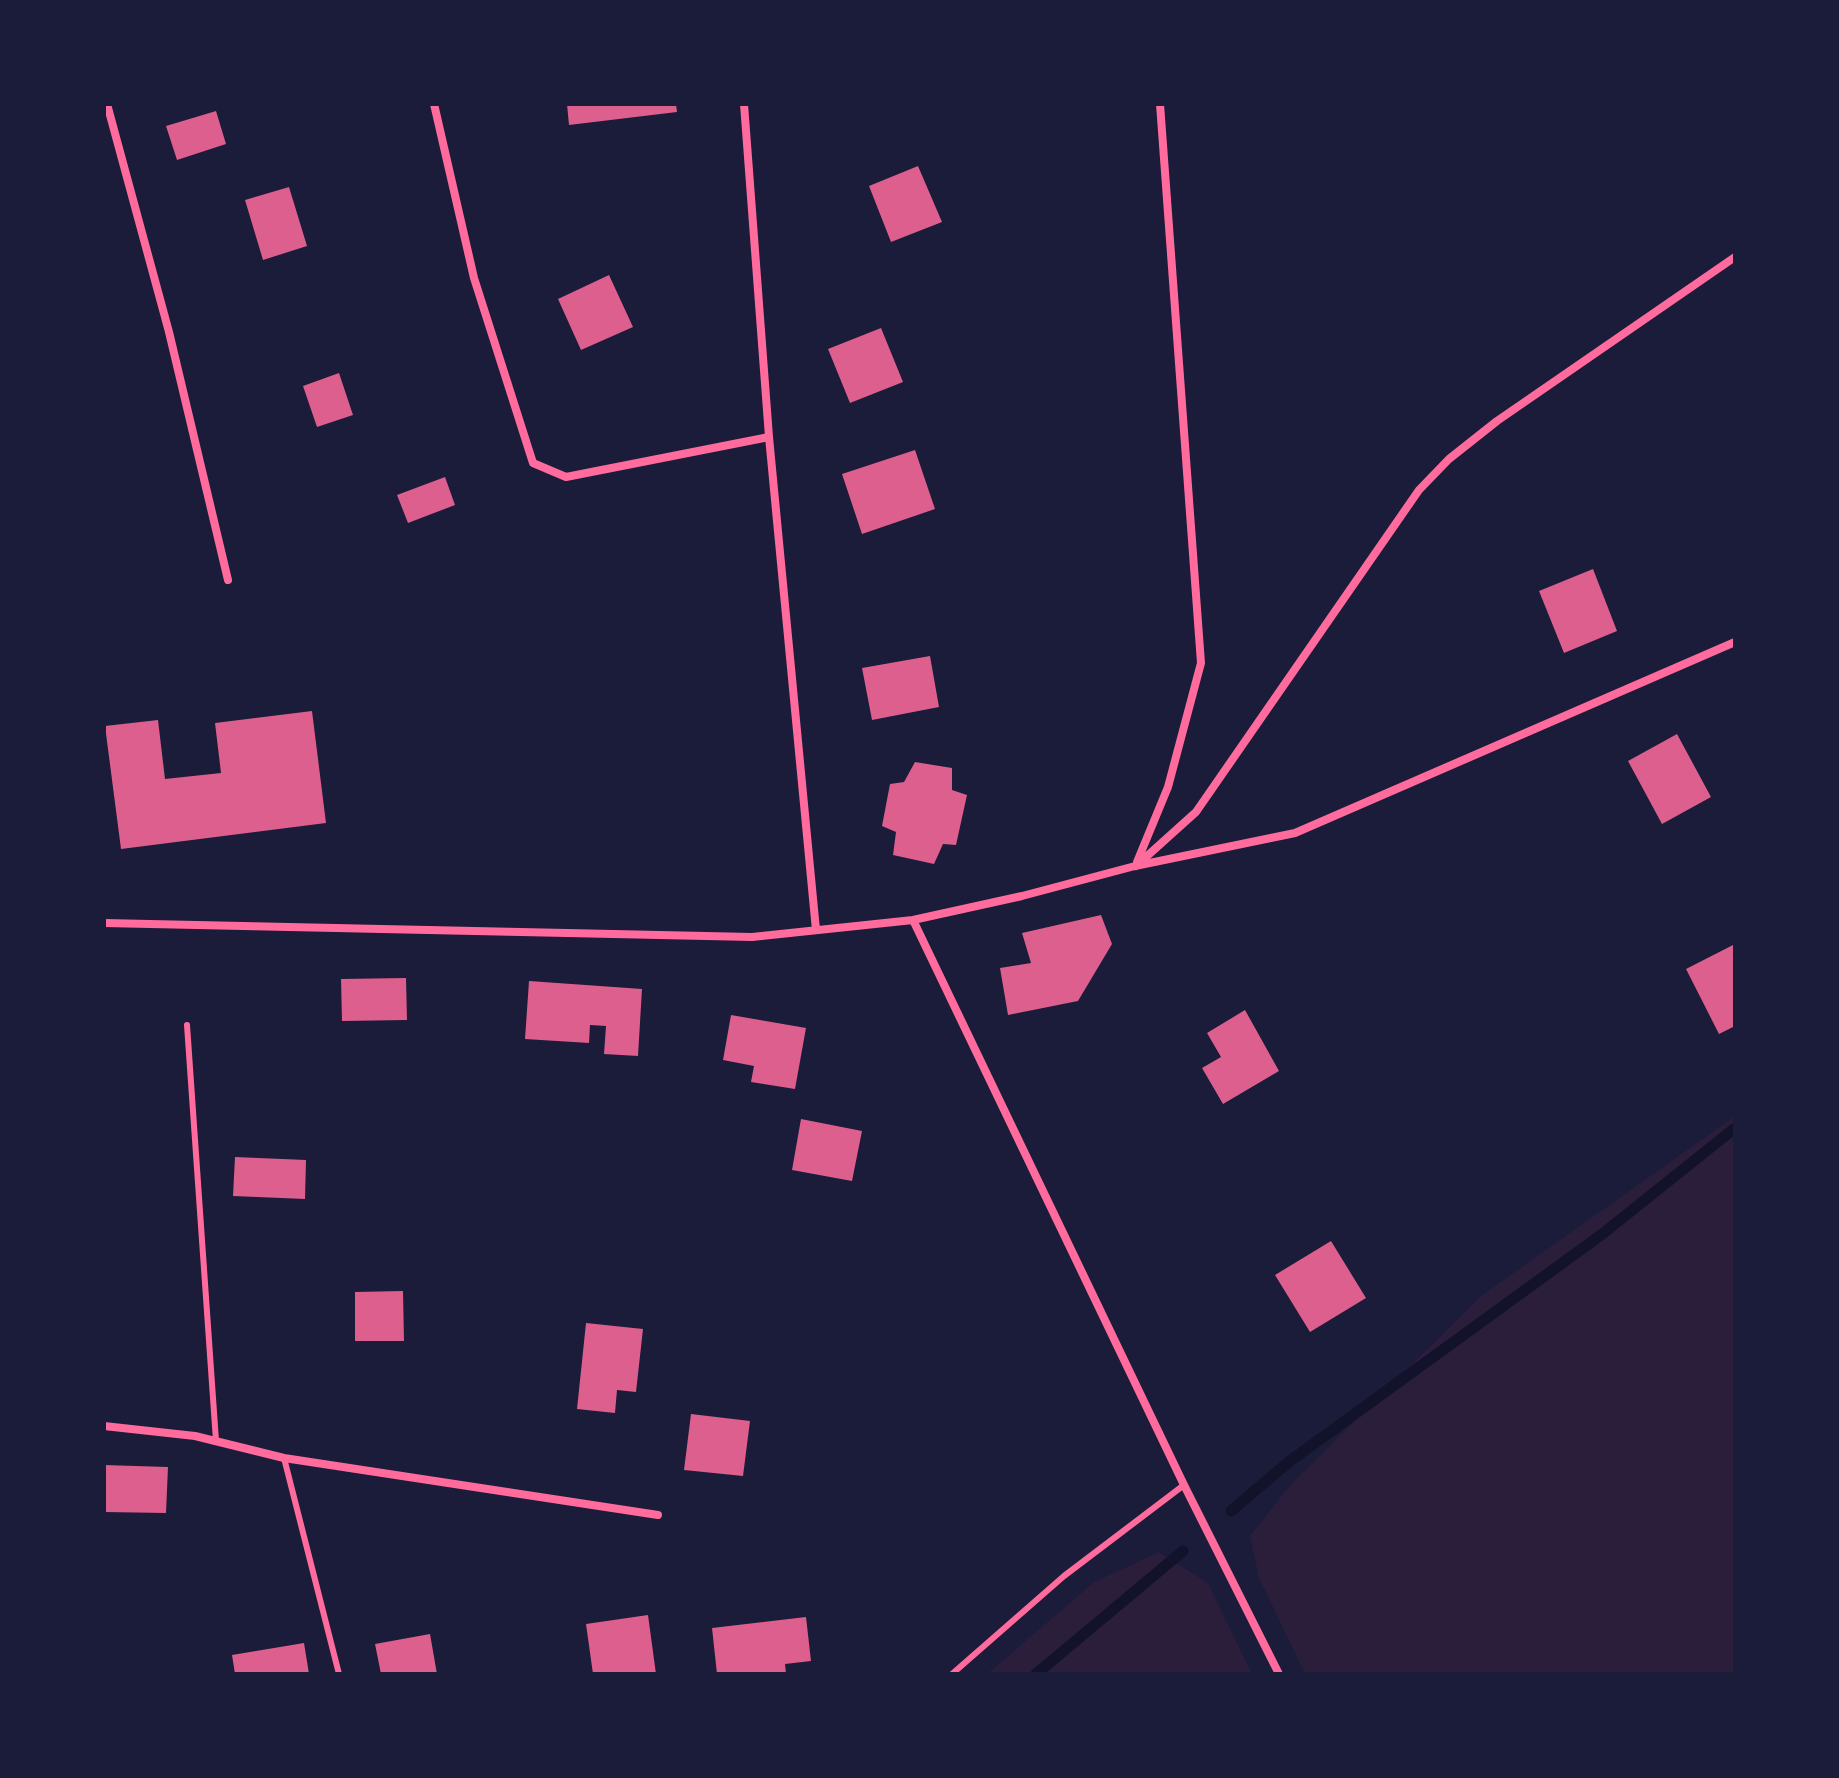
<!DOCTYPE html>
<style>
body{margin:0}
#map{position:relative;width:1839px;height:1778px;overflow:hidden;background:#1b1b3a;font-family:"DejaVu Sans",sans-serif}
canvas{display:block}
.frame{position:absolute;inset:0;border:106px solid #1b1b3a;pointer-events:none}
</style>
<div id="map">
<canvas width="1839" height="1778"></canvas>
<div class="frame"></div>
</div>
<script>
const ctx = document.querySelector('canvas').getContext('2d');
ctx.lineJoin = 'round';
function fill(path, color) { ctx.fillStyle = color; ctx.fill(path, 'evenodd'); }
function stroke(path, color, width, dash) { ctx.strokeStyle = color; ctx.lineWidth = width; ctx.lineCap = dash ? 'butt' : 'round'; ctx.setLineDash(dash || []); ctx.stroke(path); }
fill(new Path2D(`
 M 1735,1116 L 1735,1674 L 1305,1674 L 1259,1578 L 1250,1536 L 1291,1484 L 1481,1296 Z
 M 1159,1552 L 1208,1583 L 1252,1674 L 987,1674 L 1094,1582 Z`), '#2a1e3b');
stroke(new Path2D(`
 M 1231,1511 L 1290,1461 L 1601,1235 L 1735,1128
 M 1036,1674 L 1183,1551`), '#12122b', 11);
fill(new Path2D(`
 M 567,104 L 676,104 L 677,112 L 569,125 Z
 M 216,111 L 226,144 L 177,160 L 166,126 Z
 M 918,166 L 942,222 L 891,242 L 869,186 Z
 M 289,187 L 307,246 L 263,260 L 245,200 Z
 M 609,275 L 633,327 L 581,350 L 558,299 Z
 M 881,328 L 903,382 L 850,403 L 828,349 Z
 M 339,373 L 353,415 L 317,427 L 303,386 Z
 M 915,450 L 935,509 L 862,534 L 842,474 Z
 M 445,477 L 455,505 L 408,523 L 397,495 Z
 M 1593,569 L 1617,631 L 1564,653 L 1539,591 Z
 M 930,656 L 939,707 L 872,720 L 862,668 Z
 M 312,711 L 326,823 L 121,849 L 105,726 L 158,720 L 165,779 L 221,773 L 215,723 Z
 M 1677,734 L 1711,797 L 1662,824 L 1628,761 Z
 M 915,762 L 952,768 L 952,790 L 967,795 L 956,845 L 943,844 L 934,864 L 893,855 L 896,832 L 882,826 L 890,784 L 904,782 Z
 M 1101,915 L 1112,944 L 1078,1001 L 1008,1015 L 1000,968 L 1031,963 L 1022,933 Z
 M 1735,944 L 1735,1026 L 1719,1034 L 1686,969 Z
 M 406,978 L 407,1020 L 342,1021 L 341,979 Z
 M 529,981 L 642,989 L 638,1056 L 604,1054 L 606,1026 L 590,1025 L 589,1043 L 525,1039 Z
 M 1245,1010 L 1279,1071 L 1223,1104 L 1202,1068 L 1221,1057 L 1207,1033 Z
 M 731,1015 L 806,1028 L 795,1089 L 751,1082 L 754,1066 L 723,1060 Z
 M 801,1119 L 862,1131 L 852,1181 L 792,1170 Z
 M 235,1157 L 306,1160 L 305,1199 L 233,1196 Z
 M 1331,1241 L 1366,1298 L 1310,1332 L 1275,1275 Z
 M 403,1291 L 404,1341 L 355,1341 L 355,1292 Z
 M 586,1323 L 643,1329 L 636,1392 L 617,1390 L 615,1413 L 577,1409 Z
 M 691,1414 L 750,1421 L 743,1476 L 684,1470 Z
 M 104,1465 L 168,1467 L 166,1513 L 104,1512 Z
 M 648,1615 L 656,1674 L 593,1674 L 586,1624 Z
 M 806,1617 L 811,1661 L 785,1664 L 786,1674 L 717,1674 L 712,1628 Z
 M 430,1634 L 437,1674 L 381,1674 L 375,1644 Z
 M 304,1643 L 309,1674 L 235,1674 L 232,1655 Z`), '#dd5f8e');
stroke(new Path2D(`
 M 187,1025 L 216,1441
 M 284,1458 L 339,1674
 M 952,1674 L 1064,1576 L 1184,1485`), '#ff6b9d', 6);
stroke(new Path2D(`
 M 107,104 L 169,332 L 228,580
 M 434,104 L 474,278 L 533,463 L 566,477 L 769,437
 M 744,104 L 769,437 L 816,930
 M 1137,862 L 1168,787 L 1201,663 L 1160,104
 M 1136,866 L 1196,812 L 1419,490 L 1449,459 L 1497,421 L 1735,257
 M 913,920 L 1184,1485 L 1279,1674
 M 104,923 L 752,937 L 913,920 L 1022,896 L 1135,866 L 1295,833 L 1735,642
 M 104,1426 L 195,1436 L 284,1458 L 658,1515`), '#ff6b9d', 8);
</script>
